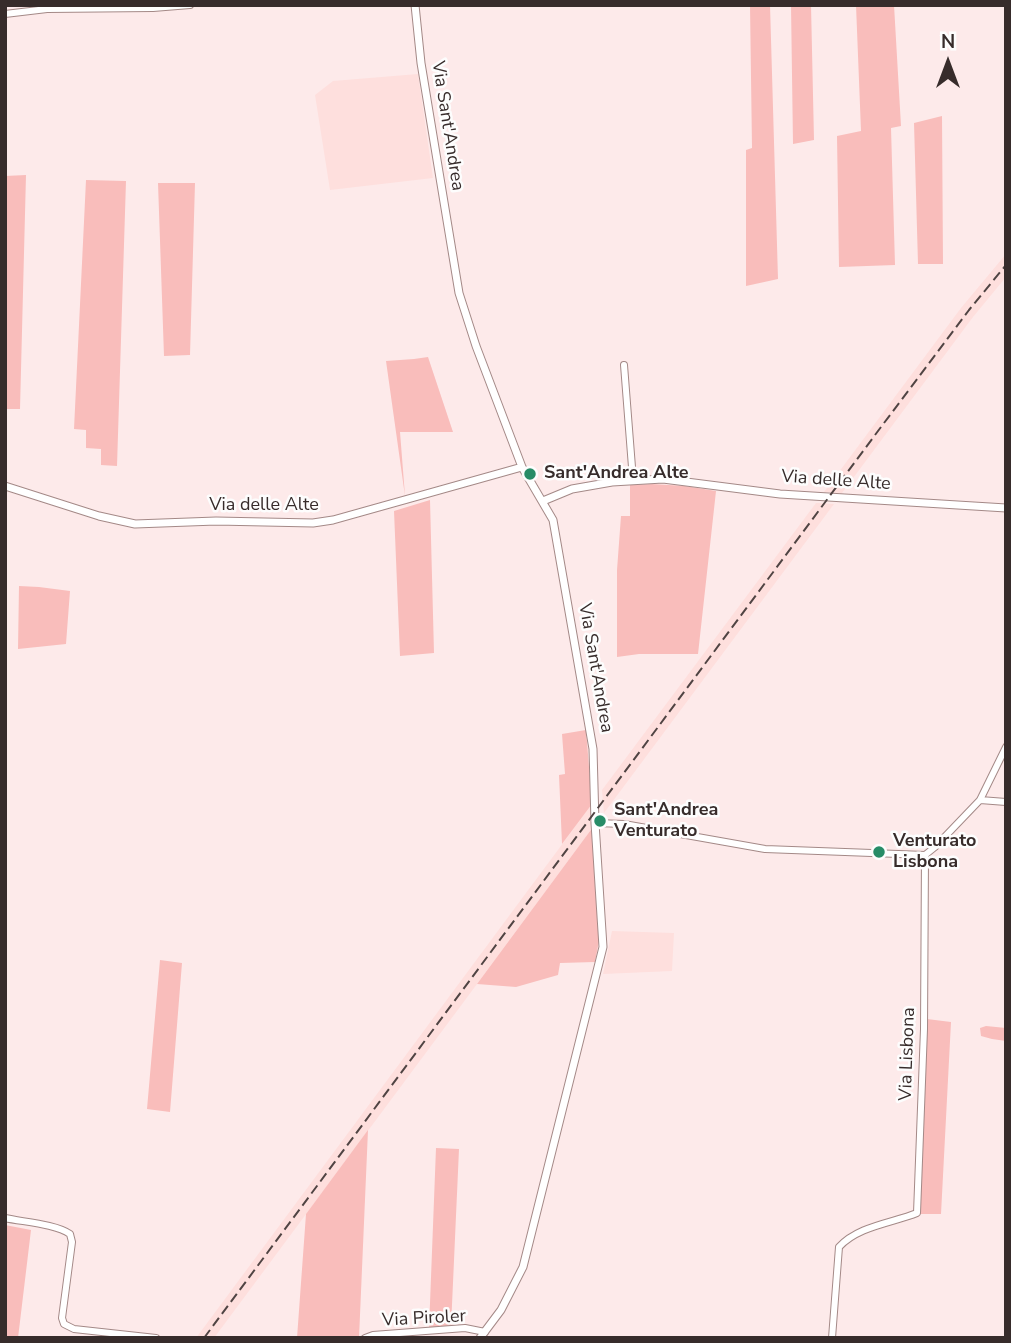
<!DOCTYPE html>
<style>
body{margin:0}
#map{position:relative;width:1011px;height:1343px;overflow:hidden;background:#fdeaea;font-family:"Nunito Sans",sans-serif}
canvas{display:block}
.frame{position:absolute;inset:0;border:7px solid #372c2b;pointer-events:none}
.north{position:absolute;left:913px;top:28px;width:70px;height:70px;-webkit-text-stroke:5px #fdfdfd;paint-order:stroke;rotate:0deg;font-size:19px;font-weight:700;line-height:28px;text-align:center;color:#372c2b}
.north::after{content:'';display:block;margin:auto;width:24px;height:32px;background:#372c2b;clip-path:polygon(50% 0,100% 100%,50% 72%,0 100%)}
</style>
<div id="map">
<canvas width="1011" height="1343"></canvas>
<div class="frame"></div>
<div class="north">N</div>
</div>
<script>
const ctx = document.querySelector('canvas').getContext('2d');
ctx.lineJoin = 'round';
function fill(path, color) { ctx.fillStyle = color; ctx.fill(path, 'evenodd'); }
function stroke(path, color, width, dash) { ctx.strokeStyle = color; ctx.lineWidth = width; ctx.lineCap = dash ? 'butt' : 'round'; ctx.setLineDash(dash || []); ctx.stroke(path); }
function label(font, color, halo, rows, align = 'center') {
  ctx.font = font + ' "Nunito Sans",sans-serif'; ctx.lineWidth = 5; ctx.setLineDash([]); ctx.textBaseline = 'middle'; ctx.strokeStyle = halo; ctx.fillStyle = color; for (const [text, x, y, turn = 0] of rows) {
    ctx.save(); ctx.translate(x, y); ctx.rotate((+turn || 0) * Math.PI / 180); ctx.textAlign = isNaN(turn) ? turn : align; if (halo) ctx.strokeText(text, 0, 0); ctx.fillText(text, 0, 0); ctx.restore();
  }
}
fill(new Path2D(`
 M 418,74 L 433,178 L 330,190 L 315,95 L 333,81 Z
 M 1006,254 L 1006,277 L 973,317 L 842,493 L 824,492 L 961,308 Z
 M 816,503 L 834,504 L 604,813 L 602,790 Z
 M 592,804 L 593,827 L 477,984 L 214,1338 L 196,1338 Z
 M 612,931 L 674,933 L 672,971 L 603,974 Z`), '#fedfdd');
fill(new Path2D(`
 M 750,5 L 770,5 L 778,279 L 746,286 L 746,150 L 752,148 Z
 M 791,5 L 811,5 L 814,140 L 793,144 Z
 M 856,5 L 894,5 L 901,126 L 891,128 L 895,265 L 839,267 L 837,136 L 861,131 Z
 M 942,116 L 943,264 L 918,264 L 914,123 Z
 M 26,175 L 20,409 L 5,409 L 5,176 Z
 M 86,180 L 126,181 L 117,466 L 101,465 L 101,449 L 86,448 L 86,430 L 74,429 Z
 M 158,183 L 195,183 L 190,355 L 164,356 Z
 M 428,357 L 453,432 L 400,432 L 405,496 L 386,361 L 414,359 Z
 M 652,484 L 685,486 L 716,491 L 698,654 L 639,654 L 617,657 L 617,570 L 621,516 L 630,516 L 630,485 Z
 M 430,500 L 434,653 L 400,656 L 394,511 Z
 M 19,586 L 39,587 L 70,591 L 66,644 L 18,649 Z
 M 586,730 L 592,804 L 562,844 L 559,775 L 565,774 L 562,734 Z
 M 593,827 L 601,930 L 595,962 L 560,963 L 558,975 L 516,987 L 477,984 Z
 M 160,960 L 182,963 L 170,1112 L 147,1109 Z
 M 927,1019 L 951,1022 L 941,1214 L 918,1214 L 924,1117 Z
 M 986,1026 L 1006,1028 L 1006,1041 L 992,1039 L 981,1036 L 980,1028 Z
 M 368,1130 L 359,1338 L 297,1338 L 306,1214 Z
 M 436,1148 L 459,1149 L 451,1327 L 429,1329 Z
 M 5,1225 L 31,1230 L 18,1338 L 5,1338 Z`), '#f9bdbb');
const minor = new Path2D(`
 M 5,14 L 47,9 L 153,8 L 190,5
 M 624,365 L 633,480
 M 980,800 L 1006,802
 M 595,823 L 624,824 L 765,849 L 925,855
 M 925,855 L 935,847 L 980,800 L 1006,747
 M 5,1218 C 23,1222 56,1224 70,1234 L 72,1242 L 62,1318 L 64,1324 L 74,1329 L 156,1338
 M 365,1338 L 373,1335 L 465,1328 L 485,1332
 M 832,1338 L 839,1247 C 858,1226 892,1223 917,1213 L 924,1029 L 925,855`);
const tertiary = new Path2D(`
 M 415,5 L 421,63 L 459,293 L 476,346 L 522,467 L 553,520 L 593,749 L 595,823 L 603,947 L 523,1267 L 501,1310 L 480,1338
 M 5,486 L 99,516 L 135,524 L 216,521 L 313,523 L 333,520 L 522,467
 M 543,501 L 572,489 L 612,482 L 663,479 L 780,494 L 1006,508`);
stroke(minor, '#a48987', 8);
stroke(tertiary, '#a48987', 9);
stroke(minor, '#fff', 6);
stroke(tertiary, '#fff', 7);
stroke(new Path2D(`
 M 204,1338 L 878,431 L 969,310 L 1006,265`), '#504443', 2, [10, 5]);
for (const [x, y, r, color] of [
 [530,474,7,"#278c67"],
 [600,821,7,"#278c67"],
 [879,852,7,"#278c67"]
]) { const dot = new Path2D(); dot.arc(x, y, r, 0, 2 * Math.PI); ctx.fillStyle = color; ctx.fill(dot); stroke(dot, '#fdfdfd', 2.5); }
label('18px', '#372c2b', '#fdfdfd', [
 ["Via Sant'Andrea",447,126,81],
 ["Via delle Alte",836,481,4],
 ["Via delle Alte",264,506],
 ["Via Sant'Andrea",595,668,80],
 ["Via Lisbona",908,1054,-88],
 ["Via Piroler",424,1319,-3]
]);
label('bold 18px', '#372c2b', '#fdfdfd', [
 ["Sant'Andrea Alte",544,474],
 ["Sant'Andrea",614,811],
 ["Venturato",614,832],
 ["Venturato",893,842],
 ["Lisbona",893,863]
], 'left');
</script>
